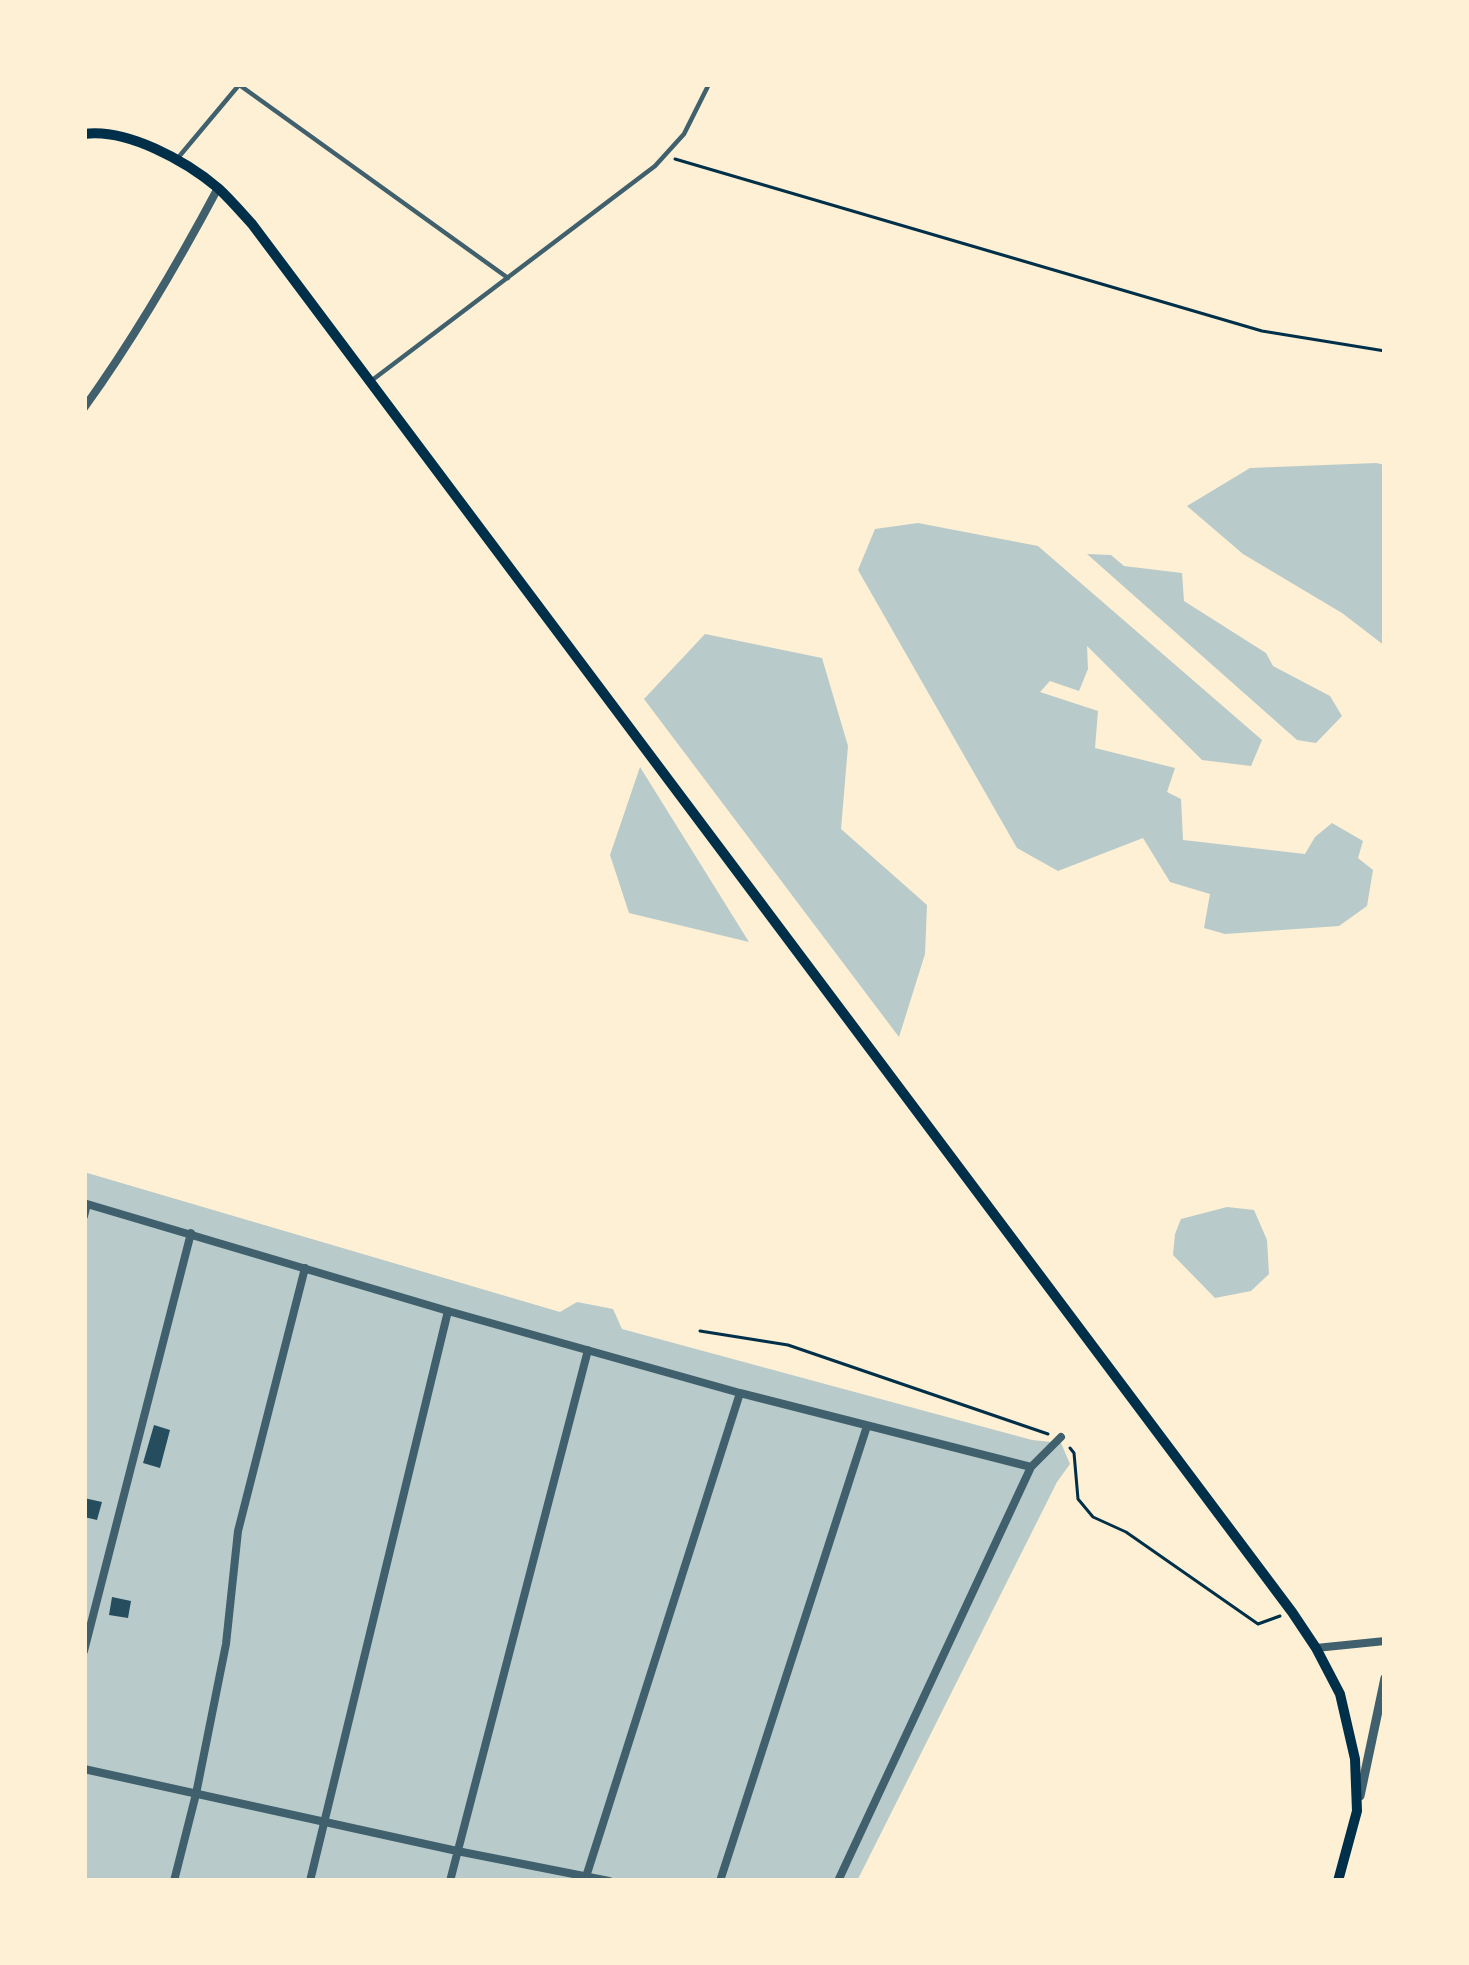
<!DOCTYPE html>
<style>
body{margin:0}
#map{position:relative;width:1469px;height:1965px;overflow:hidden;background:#fdf0d5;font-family:Barlow,sans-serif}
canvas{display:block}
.frame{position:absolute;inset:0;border:87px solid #fdf0d5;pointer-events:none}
</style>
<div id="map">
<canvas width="1469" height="1965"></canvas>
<div class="frame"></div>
</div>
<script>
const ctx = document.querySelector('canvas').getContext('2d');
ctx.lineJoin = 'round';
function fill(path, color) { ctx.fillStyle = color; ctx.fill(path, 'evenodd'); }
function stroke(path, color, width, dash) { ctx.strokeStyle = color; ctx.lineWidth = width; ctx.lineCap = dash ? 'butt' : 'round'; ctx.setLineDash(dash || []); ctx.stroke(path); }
fill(new Path2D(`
 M 1376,463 L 1385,465 L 1385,646 L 1342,613 L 1243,554 L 1187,506 L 1250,468 Z
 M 918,523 L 1038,546 L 1262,740 L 1251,766 L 1202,760 L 1087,646 L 1088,669 L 1079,691 L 1050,681 L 1040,692 L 1098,711 L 1095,748 L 1175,768 L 1167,792 L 1181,799 L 1183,840 L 1305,854 L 1315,837 L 1332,823 L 1363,841 L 1358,858 L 1373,870 L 1367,906 L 1339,926 L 1225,934 L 1204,928 L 1210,894 L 1170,882 L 1143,838 L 1058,871 L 1017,848 L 858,570 L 875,529 Z
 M 1087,554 L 1111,555 L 1124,566 L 1182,573 L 1184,601 L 1266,653 L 1273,666 L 1330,696 L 1342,716 L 1316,743 L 1297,740 Z
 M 705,634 L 822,658 L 848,746 L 841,829 L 927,905 L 925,954 L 899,1037 L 644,699 Z
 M 640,767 L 749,942 L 629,913 L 610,855 Z
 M 84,1172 L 560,1312 L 577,1302 L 613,1309 L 622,1329 L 1032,1440 L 1061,1443 L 1070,1464 L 1057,1482 L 857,1881 L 84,1881 Z
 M 1227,1207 L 1254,1210 L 1267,1240 L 1269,1274 L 1251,1291 L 1215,1298 L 1173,1255 L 1175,1234 L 1181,1219 Z`), '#b9caca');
fill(new Path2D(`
 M 154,1425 L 170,1430 L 160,1468 L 143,1463 Z
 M 84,1498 L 102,1502 L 97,1520 L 84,1517 Z
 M 112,1597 L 131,1601 L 128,1618 L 109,1615 Z`), '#264d5e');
stroke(new Path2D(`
 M 675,159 L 1262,331 L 1385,351
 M 700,1331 L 788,1345 L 1048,1434
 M 1070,1448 L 1074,1453 L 1078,1499 L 1093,1517 L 1126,1532 L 1258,1624 L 1280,1616`), '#003049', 3);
stroke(new Path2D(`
 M 238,84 L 508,278
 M 177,159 L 239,85
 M 371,381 L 655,166 L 684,134 L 709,84`), '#3f606c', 4.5);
stroke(new Path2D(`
 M 84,408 C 135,337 177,265 218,188
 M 84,1216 L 87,1204 L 448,1311 L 740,1393 L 1031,1467
 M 1316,1648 L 1385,1641
 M 84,1651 L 191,1233
 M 84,1769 L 457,1851 L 609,1881
 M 585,1880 L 740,1393
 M 174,1881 L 196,1794 L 226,1644 L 238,1531 L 305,1268
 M 310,1881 L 448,1311
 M 450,1881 L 588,1350
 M 720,1881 L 867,1426
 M 838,1881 L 1031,1467 L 1061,1437`), '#3f606c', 8);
stroke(new Path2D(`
 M 1360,1796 L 1385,1678`), '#3f606c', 9);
stroke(new Path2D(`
 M 84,134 C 127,128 186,161 218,188 C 230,199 241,212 252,224 L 1292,1612 L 1316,1648 L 1340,1694 L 1355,1759 L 1357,1811 L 1338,1881`), '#003049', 10);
</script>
